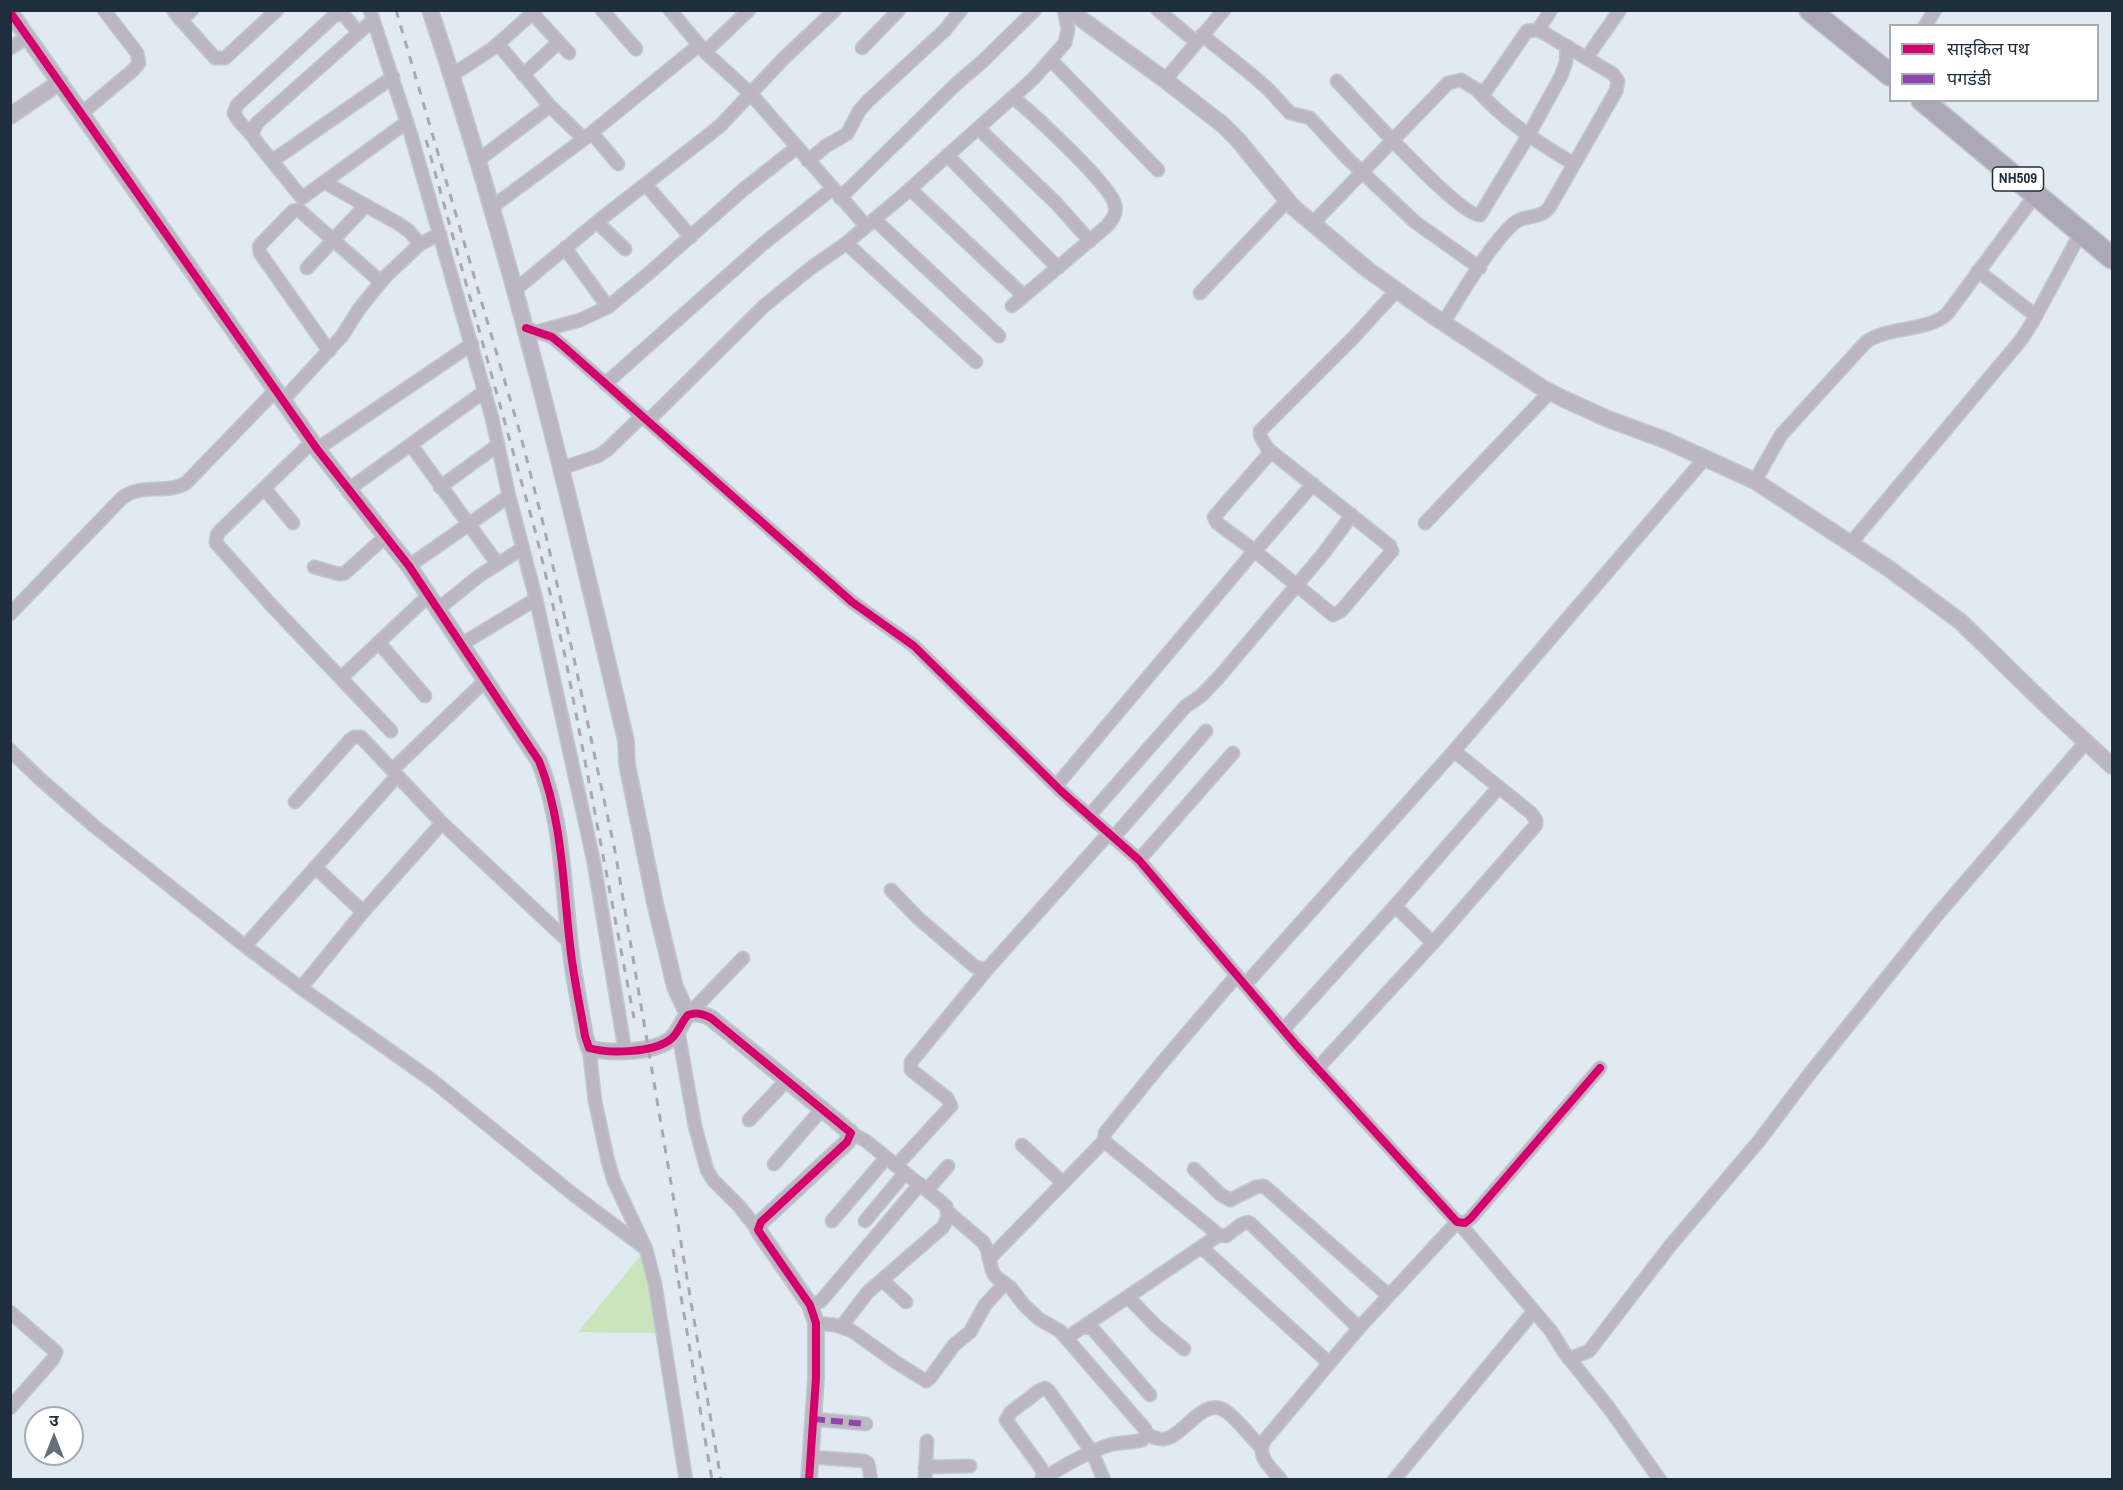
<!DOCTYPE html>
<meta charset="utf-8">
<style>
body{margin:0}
#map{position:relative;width:2123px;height:1490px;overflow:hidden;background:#e1e9f1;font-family:"Archivo Narrow","Noto Sans Devanagari",sans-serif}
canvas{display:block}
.frame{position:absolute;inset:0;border:12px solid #1f2e3c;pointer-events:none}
.legend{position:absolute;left:1889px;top:24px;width:210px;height:78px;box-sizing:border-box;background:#fff;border:2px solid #a5abb1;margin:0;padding:8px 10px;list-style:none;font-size:18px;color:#1f2e3c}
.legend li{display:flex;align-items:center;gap:12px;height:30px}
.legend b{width:30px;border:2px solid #a5abb1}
.north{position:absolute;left:24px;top:1406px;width:60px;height:60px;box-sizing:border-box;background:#fff;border:2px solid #a5abb1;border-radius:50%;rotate:0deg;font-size:16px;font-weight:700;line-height:24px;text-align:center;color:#1f2e3c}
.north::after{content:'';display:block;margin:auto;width:21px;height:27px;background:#636f7b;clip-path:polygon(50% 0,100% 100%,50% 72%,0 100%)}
</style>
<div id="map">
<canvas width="2123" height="1490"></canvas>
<div class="frame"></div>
<ul class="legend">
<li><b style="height:8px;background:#d6006c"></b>साइकिल पथ</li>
<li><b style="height:8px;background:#8e44ad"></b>पगडंडी</li>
</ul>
<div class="north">उ</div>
</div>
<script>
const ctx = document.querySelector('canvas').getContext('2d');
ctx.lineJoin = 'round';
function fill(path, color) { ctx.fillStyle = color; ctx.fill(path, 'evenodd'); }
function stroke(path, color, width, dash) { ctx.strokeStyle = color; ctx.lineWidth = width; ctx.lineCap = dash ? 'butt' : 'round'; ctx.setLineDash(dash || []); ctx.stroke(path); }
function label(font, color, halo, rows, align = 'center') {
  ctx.font = font + ' "Archivo Narrow",sans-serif'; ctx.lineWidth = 4.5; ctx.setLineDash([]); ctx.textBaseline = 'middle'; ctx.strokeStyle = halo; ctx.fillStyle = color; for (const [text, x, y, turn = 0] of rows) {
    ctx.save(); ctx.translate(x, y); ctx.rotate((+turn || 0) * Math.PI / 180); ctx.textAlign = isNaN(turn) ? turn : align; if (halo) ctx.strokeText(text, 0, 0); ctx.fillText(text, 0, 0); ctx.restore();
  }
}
fill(new Path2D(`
 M 641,1255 L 646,1265 L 655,1333 L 578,1332 Z`), '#cae4bc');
const minor = new Path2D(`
 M 173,10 L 181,20 L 192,10
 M 370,10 L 411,135 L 492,418 L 509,496 L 536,599 L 594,863 L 625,1051
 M 602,10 L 636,49
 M 670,10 L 705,52 L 751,94 L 866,226
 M 1158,10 L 1196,42
 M 533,14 L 569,53
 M 181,20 L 215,58 L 225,58 L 277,10
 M 1925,26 L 1935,10
 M 1538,30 L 1551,10
 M 358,32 L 344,15 L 335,15 L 237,105 L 234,113 C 238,124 250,130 255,140 L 302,198 L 407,122
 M 1202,35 L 1252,75 L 1269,90 L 1290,113 L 1310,118 L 1347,158 L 1415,222 L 1480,268
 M 498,44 L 550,106 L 584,139
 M 10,48 L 28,37
 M 862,48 L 899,10
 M 705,52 L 749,10
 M 1587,57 L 1620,10
 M 1051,60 L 1158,170
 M 452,75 L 492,49 L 536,10
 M 523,75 L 559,42
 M 1165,80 L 1224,10
 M 1337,81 C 1357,102 1459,216 1480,215 L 1528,136 L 1561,76 L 1566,62 L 1567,46
 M 1476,89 C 1505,121 1537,142 1574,164
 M 82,113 L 132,71 L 139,63 L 137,53 L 104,10
 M 978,128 L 1056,203 L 1090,241
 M 592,133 L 618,164
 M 252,134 L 257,123 L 373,20
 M 947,155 L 1058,268
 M 272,161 L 393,77
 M 477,161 L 550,106
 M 808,161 L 826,146 L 847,134 L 859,111 L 868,101 L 945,30 L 961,10
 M 324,182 L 399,224 L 409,231 L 420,244
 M 646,185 L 691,237
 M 910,189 L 1024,296
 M 840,198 L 955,85 L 983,61 L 1035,10
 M 492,207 L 584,139 L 699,45
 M 874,219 L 999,336
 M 597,222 L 625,249
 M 1312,224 L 1448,83 L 1461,80 L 1479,91 L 1487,89 L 1527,31 L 1538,30 L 1544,33 L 1613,74 L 1618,81 L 1616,91 L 1549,208 C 1539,220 1524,214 1513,224 C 1488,247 1462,294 1443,323
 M 846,243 L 976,362
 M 565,248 L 608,307
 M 307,268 L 366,205
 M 1978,271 L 2036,316
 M 515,290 L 597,222 L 720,126 L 784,58 L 835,10
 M 1200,293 L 1287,201
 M 1012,306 L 1107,226 C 1112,220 1117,214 1115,205 C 1111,185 1033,114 1013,97
 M 526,328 L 552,337 L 563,346 L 852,602 L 914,646 L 1061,791 L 1139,860 L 1296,1045 L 1457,1222 L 1465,1223 L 1471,1218 L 1600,1068
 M 540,331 L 580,320 L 608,307 L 648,274 L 744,189 L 796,148
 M 329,351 L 260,253 L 259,247 L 261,244 L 293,211 L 299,210 L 381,282
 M 605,384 L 763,244 L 832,189
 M 283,400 L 342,336 L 359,309 L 386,276 L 420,244 L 440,234
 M 648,421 L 764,306 L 812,267 L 844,245 L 901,197 L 1033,79 L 1065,43 L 1068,29 L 1064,10
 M 312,442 L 220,531 L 217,535 L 216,543 L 273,607 L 391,731
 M 411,445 L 497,563
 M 317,449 L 472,344
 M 562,468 L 598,456 L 607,450 L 642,416
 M 1755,481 L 1781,435 L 1866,342 C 1888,326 1927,332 1947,314 L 2036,194
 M 440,487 L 498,445
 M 264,488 L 293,523
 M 349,489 L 485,391
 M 1425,523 L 1550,392
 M 1850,544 L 2021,340 L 2032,323 L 2081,232
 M 1251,548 L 1333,615 L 1341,611 L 1392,551 L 1390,546 L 1269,450
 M 1255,551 L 1313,484
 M 409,566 L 509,496
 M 314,567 L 339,574 L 345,573 L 385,537
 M 438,609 L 479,576 L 523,548
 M 10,614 L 122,498 C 143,482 166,495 186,483 L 276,390
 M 379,643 L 425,696
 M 462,644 L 536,599
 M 341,678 L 429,595
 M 10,750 L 40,779 L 94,826 L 245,946 L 301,988 L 433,1081 L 574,1195 L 646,1249
 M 392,770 L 486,680
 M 1056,786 L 1250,556 L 1251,548 L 1217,523 L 1214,517 L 1269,454 C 1269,445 1259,441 1260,431 L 1354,337 L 1397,290
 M 295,802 L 350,740 L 354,737 L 361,737 L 442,823 L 569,942
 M 1089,816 L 1185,707 L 1202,695 L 1219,677 L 1323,554 L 1352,515
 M 1114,837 L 1206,731
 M 1139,860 L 1233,753
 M 315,867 L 363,912
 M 891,890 L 918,918 L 974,966 L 981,969 L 989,967 L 1109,833
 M 1395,906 L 1433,943
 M 245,946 L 397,776
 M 1237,975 L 1160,1065 L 1105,1133 L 1104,1141 L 1219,1235 L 1226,1236 L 1242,1224 L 1248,1222 L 1251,1224 L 1359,1328
 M 1245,985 L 1454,751 L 1705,458
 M 301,988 L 363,912 L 442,823
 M 688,1015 L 743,958
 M 1283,1030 L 1395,906 L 1499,787
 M 678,1031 L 695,1126 L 707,1170 L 713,1180 L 739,1206 L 758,1230
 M 589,1048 L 595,1101 L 608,1161 L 614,1181 L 646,1249 L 655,1284 L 686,1480
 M 1317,1069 L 1433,943 L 1536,825 L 1536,820 L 1531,813 L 1454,751
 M 749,1120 L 786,1081
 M 1022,1145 L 1062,1182
 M 774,1164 L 822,1109
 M 896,1166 L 951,1106 L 947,1098 L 911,1070 L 911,1062 L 989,967
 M 1194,1169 L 1220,1194 L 1230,1200 L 1256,1187 L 1264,1186 L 1388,1295
 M 927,1190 L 948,1166
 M 948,1212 L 983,1242 L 987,1249 L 992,1270 L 995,1276 L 1011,1288 L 1024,1305 L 1039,1319 L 1060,1331 L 1145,1429 L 1146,1434 L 1142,1440 C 1131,1443 1120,1442 1109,1445 C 1085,1453 1062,1467 1041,1480
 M 832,1221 L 886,1158
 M 865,1221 L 905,1173
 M 1460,1224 L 1551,1331 L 1564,1352 L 1609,1408 L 1660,1480
 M 1201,1247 L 1329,1363
 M 989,1259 L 1104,1141
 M 882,1280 L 906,1302
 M 1128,1297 L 1156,1326 L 1184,1349
 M 810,1305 L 821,1301 L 920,1184
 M 10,1312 L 56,1352 L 53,1359 L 10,1408
 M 816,1323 L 835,1325 L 852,1331 L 897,1363 L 926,1381 L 930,1378 L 954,1345 L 970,1332 L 985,1305 L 1005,1283
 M 841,1327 L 868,1292 L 943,1227 L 948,1217 L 946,1206 L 866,1141 L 851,1133
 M 1083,1327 L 1219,1235
 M 1066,1338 L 1083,1327 L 1092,1328 L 1150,1395
 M 1569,1359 L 1589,1351 L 1670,1246 L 1759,1141 L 1811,1072 L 1937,915 L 2086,742
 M 813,1419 L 866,1424
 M 1146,1434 C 1151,1436 1158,1440 1164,1439 C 1183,1437 1203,1397 1224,1410 C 1236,1417 1250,1437 1261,1447
 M 810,1457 L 864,1461 L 868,1463 L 871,1480
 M 925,1467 L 970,1466
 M 925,1480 L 927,1441
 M 1045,1480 L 1041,1468 L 1006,1420 L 1011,1412 L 1040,1390 L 1045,1388 L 1049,1391 L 1092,1452 L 1104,1480
 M 1281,1480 C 1271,1468 1256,1456 1264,1441 L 1359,1328 L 1457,1222
 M 1394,1480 L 1534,1311`);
const tertiary = new Path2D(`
 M 430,10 C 511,250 569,495 626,741 L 627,764 L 655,903 L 675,987 L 688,1015
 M 1069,10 L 1165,80 L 1223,125 L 1238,140 L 1292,206 L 1368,270 L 1433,316 L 1544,389 L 1566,400 L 1608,419 L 1665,440 L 1755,481 L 1888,568 L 1961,622 L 2046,705 L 2112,766
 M 10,12 L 317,449 L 409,566 L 539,761 C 562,818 563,884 570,945 C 573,975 580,1006 585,1036 L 589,1048 C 609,1054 656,1053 672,1038 C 679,1032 681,1022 688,1015 C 697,1012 703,1014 711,1018 L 851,1133 L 847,1142 L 761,1222 L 758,1230 L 810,1305 L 816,1323 L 816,1378 L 809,1480
 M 10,116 L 60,82`);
const trunk = new Path2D(`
 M 1810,10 L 1890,75
 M 1922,100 L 2112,258`);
stroke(minor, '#c0c7cf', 15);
stroke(tertiary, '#c0c7cf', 18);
stroke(trunk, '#c0c7cf', 24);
stroke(minor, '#bbb6c1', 12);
stroke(tertiary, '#bbb6c1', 15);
stroke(trunk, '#ada8b6', 21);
stroke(new Path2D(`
 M 396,10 L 520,433 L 544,527 L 573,654 L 615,851 L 721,1480
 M 426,140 L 536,534 L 565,656 L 634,1018
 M 673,1249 L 712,1480`), '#a9a8b2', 3, [8, 8]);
stroke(new Path2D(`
 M 813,1419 L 866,1424`), '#8e44ad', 6, [12, 6]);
stroke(new Path2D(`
 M 10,12 L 317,449 L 409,566 L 539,761 C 562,818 563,884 570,945 C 573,975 580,1006 585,1036 L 589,1048 C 609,1054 656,1053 672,1038 C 679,1032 681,1022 688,1015 C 697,1012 703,1014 711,1018 L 851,1133 L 847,1142 L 761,1222 L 758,1230 L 810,1305 L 816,1323 L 816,1378 L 809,1480
 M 526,328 L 552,337 L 563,346 L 852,602 L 914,646 L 1061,791 L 1139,860 L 1296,1045 L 1457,1222 L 1465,1223 L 1471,1218 L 1600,1068`), '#d6006c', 8);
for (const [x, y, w] of [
 [2018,179,51]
]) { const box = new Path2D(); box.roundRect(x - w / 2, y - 12, w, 24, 4.5); ctx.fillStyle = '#fff'; ctx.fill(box); stroke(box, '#1f2e3c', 1.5); }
label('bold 15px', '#1f2e3c', null, [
 ["NH509",2018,179]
]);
</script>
